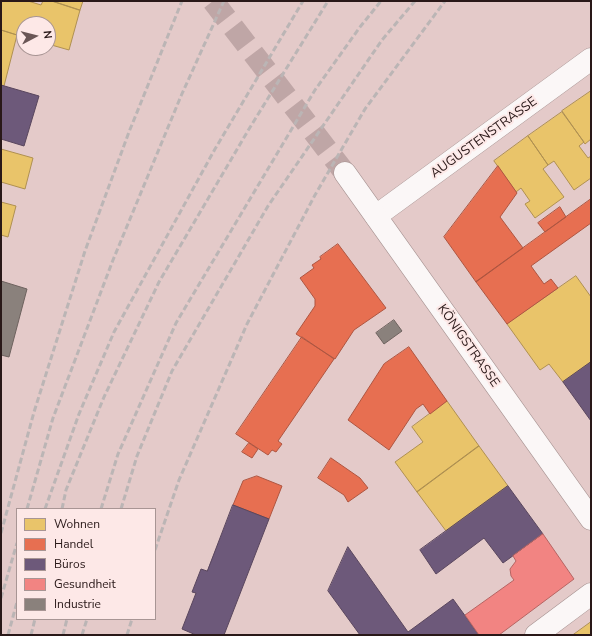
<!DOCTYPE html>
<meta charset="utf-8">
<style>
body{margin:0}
#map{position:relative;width:592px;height:636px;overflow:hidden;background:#e4cac9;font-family:"Nunito Sans",sans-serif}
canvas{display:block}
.frame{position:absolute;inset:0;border:2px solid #291818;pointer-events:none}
.legend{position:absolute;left:16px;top:508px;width:140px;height:112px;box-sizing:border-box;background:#fde8e7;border:1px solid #a89594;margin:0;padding:5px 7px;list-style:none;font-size:12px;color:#291818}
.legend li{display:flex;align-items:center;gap:8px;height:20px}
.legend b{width:20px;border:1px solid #a89594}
.north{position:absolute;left:16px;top:16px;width:40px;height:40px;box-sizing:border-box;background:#fde8e7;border:1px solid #a89594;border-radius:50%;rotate:83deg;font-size:11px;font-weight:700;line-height:16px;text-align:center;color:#291818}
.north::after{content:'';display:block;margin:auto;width:14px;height:18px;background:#6a5656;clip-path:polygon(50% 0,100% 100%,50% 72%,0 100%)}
</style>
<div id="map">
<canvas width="592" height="636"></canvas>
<div class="frame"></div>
<ul class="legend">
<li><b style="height:11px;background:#e9c46a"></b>Wohnen</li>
<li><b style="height:11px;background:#e76f51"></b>Handel</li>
<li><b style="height:11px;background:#6d597a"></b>Büros</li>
<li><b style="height:11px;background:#f28482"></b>Gesundheit</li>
<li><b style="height:11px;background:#8a817c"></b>Industrie</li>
</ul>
<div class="north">N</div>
</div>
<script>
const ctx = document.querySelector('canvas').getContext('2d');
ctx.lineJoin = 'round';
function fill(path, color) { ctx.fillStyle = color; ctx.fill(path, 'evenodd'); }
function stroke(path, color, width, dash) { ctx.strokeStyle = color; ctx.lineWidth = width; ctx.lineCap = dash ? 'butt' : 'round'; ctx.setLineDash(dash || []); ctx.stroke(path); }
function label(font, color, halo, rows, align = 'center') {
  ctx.font = font + ' "Nunito Sans",sans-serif'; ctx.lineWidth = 4; ctx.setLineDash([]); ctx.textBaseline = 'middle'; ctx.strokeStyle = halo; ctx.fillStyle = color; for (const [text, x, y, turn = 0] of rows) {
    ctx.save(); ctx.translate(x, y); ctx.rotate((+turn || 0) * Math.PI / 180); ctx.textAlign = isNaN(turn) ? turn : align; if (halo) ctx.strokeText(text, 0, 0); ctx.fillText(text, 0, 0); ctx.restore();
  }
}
const homes = new Path2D(`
 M 1,1 L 28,1 L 41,5 L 43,1 L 52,1 L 80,10 L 69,50 L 48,44 L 48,24 L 24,24 L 24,28 L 20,27 L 17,35 L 1,30 Z
 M 52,1 L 83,1 L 80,10 Z
 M 1,30 L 17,35 L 4,86 L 1,85 Z
 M 591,91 L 591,139 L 585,144 L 562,111 Z
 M 562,112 L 584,142 L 579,146 L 588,158 L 591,156 L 591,178 L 574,190 L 554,161 L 548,165 L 528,136 Z
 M 528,136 L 548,165 L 543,169 L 564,197 L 535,218 L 525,204 L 530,201 L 521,188 L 516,192 L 494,161 Z
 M 1,149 L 33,158 L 25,189 L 1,182 Z
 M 1,202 L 16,206 L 8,237 L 1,235 Z
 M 576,276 L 591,297 L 591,362 L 563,382 L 549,364 L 540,370 L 507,324 Z
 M 447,401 L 479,446 L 417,492 L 395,462 L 423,442 L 412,427 Z
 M 479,446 L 508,486 L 446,531 L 417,492 Z
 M 591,622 L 591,635 L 573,635 Z`);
fill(homes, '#e9c46a');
stroke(homes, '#af9051', 1);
const shops = new Path2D(`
 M 498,166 L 517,193 L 500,217 L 523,248 L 476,282 L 444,237 Z
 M 591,199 L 591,223 L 531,266 L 544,284 L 551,279 L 558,288 L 507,324 L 476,282 Z
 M 560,207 L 566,217 L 545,232 L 538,223 Z
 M 338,244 L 386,308 L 354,330 L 335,359 L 296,334 L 315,306 L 315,299 L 300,278 L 314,268 L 312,265 L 321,259 L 320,257 Z
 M 302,337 L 334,359 L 278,441 L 282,444 L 276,452 L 272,450 L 268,455 L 236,434 Z
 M 409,347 L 447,401 L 430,414 L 423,404 L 416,409 L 389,450 L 348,420 L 384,364 Z
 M 249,443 L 258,449 L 252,458 L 242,452 Z
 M 331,458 L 360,478 L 368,488 L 348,502 L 344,495 L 318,478 Z
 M 257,476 L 282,486 L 269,519 L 233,505 L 243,481 Z`);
fill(shops, '#e76f51');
stroke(shops, '#ae5540', 1);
const offices = new Path2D(`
 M 1,85 L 39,96 L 24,146 L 1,139 Z
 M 591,362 L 591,421 L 563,382 Z
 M 508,486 L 543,534 L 503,563 L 484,538 L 436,574 L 420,550 Z
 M 233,505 L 269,519 L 224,635 L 196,635 L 182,629 L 196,593 L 192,592 L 201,569 L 207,571 Z
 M 348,547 L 408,632 L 453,599 L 479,635 L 360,635 L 328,591 Z`);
fill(offices, '#6d597a');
stroke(offices, '#59465d', 1);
const health = new Path2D(`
 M 543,534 L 574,579 L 499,635 L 479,635 L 465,615 L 514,580 L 511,576 L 510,569 L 516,561 L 513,556 Z`);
fill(health, '#f28482');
stroke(health, '#b66462', 1);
const industry = new Path2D(`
 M 1,281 L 27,289 L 9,357 L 1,355 Z
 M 394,320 L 402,331 L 384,344 L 376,333 Z`);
fill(industry, '#8a817c');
stroke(industry, '#6d625e', 1);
stroke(new Path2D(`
 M 213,1 L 345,173`), '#bfa6a6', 22, [22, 11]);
const street = new Path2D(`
 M 376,216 L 591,59
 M 536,635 L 591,594`);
const secondary = new Path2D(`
 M 345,173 L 591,519`);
stroke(street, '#a69291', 23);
stroke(secondary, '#a69291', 23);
stroke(street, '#fbf7f7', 22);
stroke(secondary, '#fbf7f7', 22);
stroke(new Path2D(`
 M 27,509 L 53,418 L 113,260 L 181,96 L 224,1
 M 45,509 L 79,414 L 114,332 L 215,149 L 303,1
 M 62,509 L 66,490 L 104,397 L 159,282 L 249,129 L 328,1
 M 101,509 L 118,454 L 176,323 L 315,90 L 360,27 L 381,1
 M 121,509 L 137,456 L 172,371 L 268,206 L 382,40 L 415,1
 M 1,533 L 34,412 L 85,251 L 129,132 L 182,1
 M 155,550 L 179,480 L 247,324 L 315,195 L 365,109 L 445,1
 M 1,598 L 17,543
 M 8,635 L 17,602
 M 31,635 L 35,619
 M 63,635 L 67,619
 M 82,635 L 87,619
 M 127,635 L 132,619`), '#bbb5b5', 3, [6, 3]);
label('13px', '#291818', '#fde8e7', [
 ["AUGUSTENSTRASSE",484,138,-36],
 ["KÖNIGSTRASSE",468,346,55]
]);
</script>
